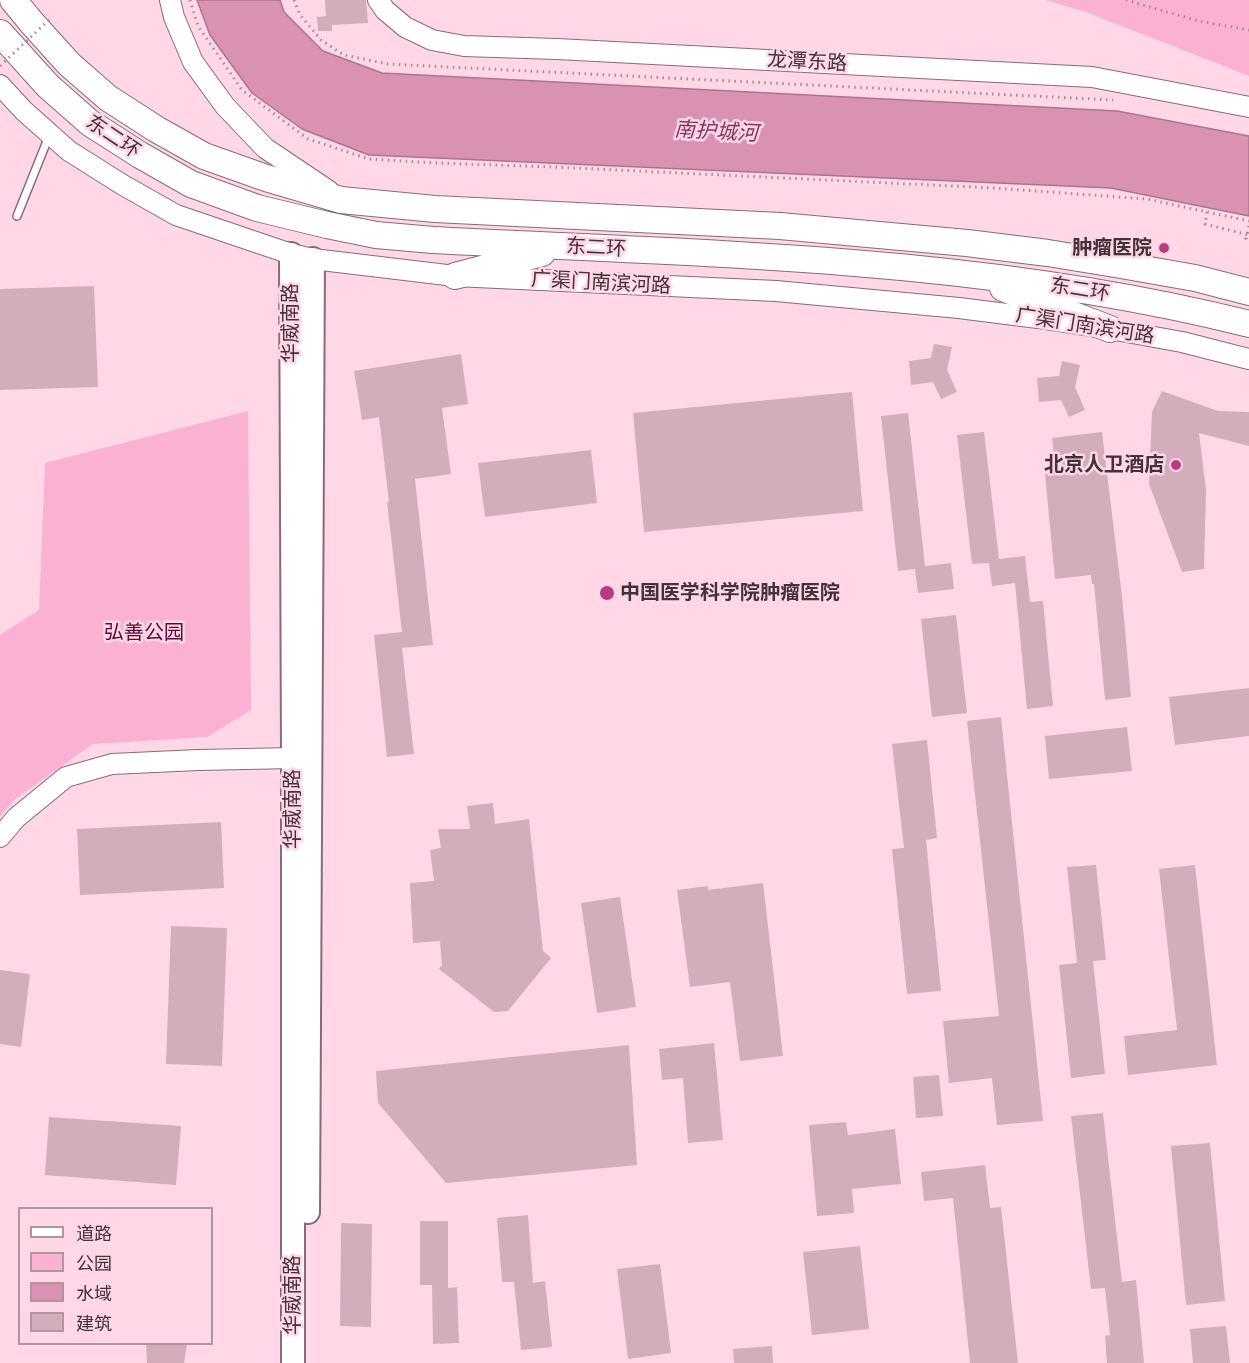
<!DOCTYPE html>
<meta charset="utf-8">
<style>
body{margin:0}
#map{position:relative;width:1249px;height:1363px;overflow:hidden;background:#ffd7e7;font-family:Montserrat,"Noto Sans SC",sans-serif}
canvas{display:block}
.legend{position:absolute;left:18px;top:1207px;width:195px;height:138px;box-sizing:border-box;background:#ffd7e7;border:2px solid #b395a1;margin:0;padding:8px 10px;list-style:none;font-size:18px;color:#423239}
.legend li{display:flex;align-items:center;gap:12px;height:30px}
.legend b{width:30px;border:2px solid #b395a1}
</style>
<div id="map">
<canvas width="1249" height="1363"></canvas>
<ul class="legend">
<li><b style="height:8px;background:#fff"></b>道路</li>
<li><b style="height:16px;background:#fbb2d2"></b>公园</li>
<li><b style="height:16px;background:#da92b3"></b>水域</li>
<li><b style="height:16px;background:#d4adbd"></b>建筑</li>
</ul>
</div>
<script>
const ctx = document.querySelector('canvas').getContext('2d');
ctx.lineJoin = 'round';
function fill(path, color) { ctx.fillStyle = color; ctx.fill(path, 'evenodd'); }
function stroke(path, color, width, dash) { ctx.strokeStyle = color; ctx.lineWidth = width; ctx.lineCap = dash ? 'butt' : 'round'; ctx.setLineDash(dash || []); ctx.stroke(path); }
function label(font, color, halo, rows, align = 'center') {
  ctx.font = font + ' Montserrat,"Noto Sans SC",sans-serif'; ctx.lineWidth = 5; ctx.setLineDash([]); ctx.textBaseline = 'middle'; ctx.strokeStyle = halo; ctx.fillStyle = color; for (const [text, x, y, turn = 0] of rows) {
    ctx.save(); ctx.translate(x, y); ctx.rotate((+turn || 0) * Math.PI / 180); ctx.textAlign = isNaN(turn) ? turn : align; if (halo) ctx.strokeText(text, 0, 0); ctx.fillText(text, 0, 0); ctx.restore();
  }
}
fill(new Path2D(`
 M 1046,0 L 1249,0 L 1249,76 L 1086,12 Z
 M 248,411 L 251,710 L 207,737 L 93,744 L 15,799 L 0,816 L 0,635 L 39,610 L 45,463 Z`), '#fbb2d2');
const water = new Path2D(`
 M 197,0 L 280,0 L 284,12 L 323,51 L 382,73 L 1117,111 L 1249,136 L 1249,216 L 1111,188 L 369,155 L 302,129 L 252,93 L 210,35 Z`);
fill(water, '#da92b3');
stroke(water, '#ac758e', 1.5);
fill(new Path2D(`
 M 325,0 L 366,0 L 368,23 L 332,25 L 332,31 L 318,31 L 317,17 L 326,16 Z
 M 94,286 L 98,387 L 0,390 L 0,289 Z
 M 934,344 L 952,347 L 947,370 L 957,392 L 941,399 L 933,382 L 911,385 L 909,361 L 931,358 Z
 M 461,354 L 468,404 L 442,408 L 451,474 L 415,479 L 433,645 L 402,648 L 414,754 L 387,757 L 374,635 L 402,632 L 387,502 L 389,502 L 379,417 L 362,420 L 354,371 Z
 M 1062,361 L 1080,365 L 1075,387 L 1085,410 L 1069,417 L 1061,400 L 1039,402 L 1037,378 L 1059,376 Z
 M 1162,391 L 1218,411 L 1249,412 L 1249,446 L 1199,433 L 1206,490 L 1204,569 L 1182,572 L 1149,484 L 1152,412 Z
 M 852,392 L 863,511 L 644,532 L 633,413 Z
 M 908,413 L 925,566 L 951,563 L 954,589 L 918,593 L 915,569 L 898,571 L 881,416 Z
 M 984,432 L 999,559 L 1025,556 L 1030,602 L 1043,601 L 1053,706 L 1027,709 L 1015,583 L 992,586 L 989,563 L 972,564 L 957,435 Z
 M 1102,432 L 1122,596 L 1131,697 L 1105,700 L 1094,584 L 1092,584 L 1091,575 L 1055,579 L 1045,474 L 1056,472 L 1052,438 Z
 M 591,450 L 597,503 L 485,517 L 478,463 Z
 M 956,615 L 967,713 L 932,717 L 921,619 Z
 M 1249,688 L 1249,736 L 1175,745 L 1169,697 Z
 M 1001,717 L 1043,1121 L 997,1125 L 992,1078 L 949,1083 L 943,1021 L 999,1016 L 967,721 Z
 M 1127,727 L 1132,771 L 1049,779 L 1045,736 Z
 M 927,740 L 937,838 L 926,840 L 941,991 L 907,994 L 892,849 L 904,848 L 892,744 Z
 M 493,803 L 495,824 L 529,819 L 543,951 L 551,958 L 508,1011 L 494,1012 L 439,969 L 442,965 L 440,941 L 413,943 L 410,883 L 434,881 L 430,850 L 441,848 L 438,829 L 470,829 L 467,806 Z
 M 221,822 L 224,888 L 80,895 L 77,829 Z
 M 1096,865 L 1106,960 L 1093,961 L 1105,1074 L 1071,1078 L 1059,965 L 1077,963 L 1067,867 Z
 M 1195,865 L 1217,1065 L 1128,1075 L 1124,1036 L 1177,1030 L 1159,869 Z
 M 763,883 L 783,1056 L 740,1061 L 730,982 L 690,987 L 677,890 L 708,886 L 708,890 Z
 M 620,897 L 636,1007 L 597,1013 L 581,903 Z
 M 171,926 L 227,928 L 222,1066 L 166,1064 Z
 M 0,970 L 30,974 L 21,1047 L 0,1044 Z
 M 714,1043 L 723,1140 L 688,1143 L 683,1078 L 662,1080 L 659,1049 Z
 M 629,1045 L 637,1165 L 446,1183 L 378,1103 L 376,1071 Z
 M 939,1075 L 943,1116 L 916,1118 L 913,1077 Z
 M 1103,1113 L 1122,1282 L 1136,1280 L 1144,1363 L 1107,1363 L 1105,1336 L 1110,1335 L 1105,1288 L 1091,1289 L 1071,1116 Z
 M 49,1117 L 181,1126 L 176,1185 L 45,1175 Z
 M 846,1122 L 848,1135 L 895,1129 L 901,1184 L 852,1189 L 854,1213 L 817,1216 L 809,1125 Z
 M 1210,1143 L 1225,1301 L 1186,1305 L 1171,1146 Z
 M 985,1165 L 990,1208 L 1001,1207 L 1018,1363 L 970,1363 L 953,1198 L 924,1201 L 921,1172 Z
 M 528,1215 L 533,1283 L 545,1281 L 552,1347 L 521,1350 L 514,1282 L 502,1282 L 497,1218 Z
 M 420,1221 L 448,1221 L 448,1288 L 457,1287 L 459,1343 L 433,1344 L 432,1285 L 420,1285 Z
 M 341,1223 L 372,1224 L 371,1327 L 340,1326 Z
 M 860,1246 L 869,1329 L 812,1335 L 803,1252 Z
 M 660,1264 L 671,1353 L 628,1359 L 617,1269 Z
 M 1226,1326 L 1230,1363 L 1193,1363 L 1190,1329 Z
 M 146,1344 L 187,1344 L 184,1363 L 147,1363 Z
 M 772,1346 L 773,1363 L 734,1363 L 733,1349 Z`), '#d4adbd');
const lane = new Path2D(`
 M 17,216 L 49,136`);
const secondary = new Path2D(`
 M 170,0 L 174,17 L 193,62 L 225,106 L 265,148 L 329,191
 M 378,0 L 385,10 L 405,27 L 432,40 L 464,46 L 557,49 L 1092,77 L 1249,107
 M 0,85 L 24,111 L 69,151 L 123,185 L 176,215 L 291,254 L 313,259 L 455,276 L 776,291 L 959,308 L 1038,318 L 1110,329 L 1182,342 L 1249,359
 M 0,837 L 16,818 L 66,777 L 112,764 L 198,760 L 293,758`);
const primary = new Path2D(`
 M 291,254 L 293,758 L 293,1363
 M 308,1212 L 313,259`);
const highway = new Path2D(`
 M 13,0 L 32,23 L 69,64 L 108,98 L 156,129 L 204,156 L 266,178 L 341,200 L 435,209 L 780,226 L 967,243 L 1048,253 L 1121,265 L 1195,278 L 1249,292
 M 0,33 L 48,86 L 90,123 L 140,155 L 191,184 L 257,208 L 327,225 L 376,235 L 433,240 C 706,254 983,257 1249,324
 M 455,276 L 542,253
 M 1003,288 L 1110,329`);
stroke(lane, '#8c6978', 10);
stroke(secondary, '#8c6978', 22);
stroke(primary, '#8c6978', 26);
stroke(highway, '#8c6978', 28);
stroke(new Path2D(`
 M 190,0 L 198,26 L 242,90 L 308,139 L 369,159 L 437,163 L 554,167 L 994,188 L 1147,199 L 1249,221
 M 294,0 L 300,15 L 321,40 L 344,55 L 388,64 L 1113,100
 M 1126,0 L 1198,21 L 1249,30
 M 1207,212 L 1205,224 L 1249,235
 M 1249,226 L 1246,239 L 1249,241`), '#a78a96', 3, [1.5, 4.5]);
stroke(lane, '#fff', 7);
stroke(secondary, '#fff', 20);
stroke(primary, '#fff', 22);
stroke(highway, '#fff', 26);
stroke(new Path2D(`
 M 0,66 L 52,17`), '#a78a96', 3, [1.5, 4.5]);
for (const [x, y, r, color] of [
 [1164,248,6,"#bc3980"],
 [1176,465,6,"#bc3980"],
 [607,593,8,"#bc3980"]
]) { const dot = new Path2D(); dot.arc(x, y, r, 0, 2 * Math.PI); ctx.fillStyle = color; ctx.fill(dot); stroke(dot, '#ffd7e7', 2); }
label('20px', '#423239', '#ffd7e7', [
 ["龙潭东路",807,62,3],
 ["东二环",113,137,34],
 ["东二环",596,248,3],
 ["广渠门南滨河路",601,283,3],
 ["东二环",1080,290,9],
 ["华威南路",291,323,-90],
 ["广渠门南滨河路",1085,326,9],
 ["华威南路",293,809,-90],
 ["华威南路",293,1295,-90]
]);
label('bold 20px', '#423239', '#ffd7e7', [
 ["肿瘤医院",1152,248],
 ["北京人卫酒店",1164,465],
 ["中国医学科学院肿瘤医院",620,593,"left"]
], 'right');
label('20px', '#5d073a', '#ffd7e7', [
 ["弘善公园",144,633]
]);
label('italic 21px', '#86325d', '#ffd7e7', [
 ["南护城河",716,132,3]
]);
</script>
